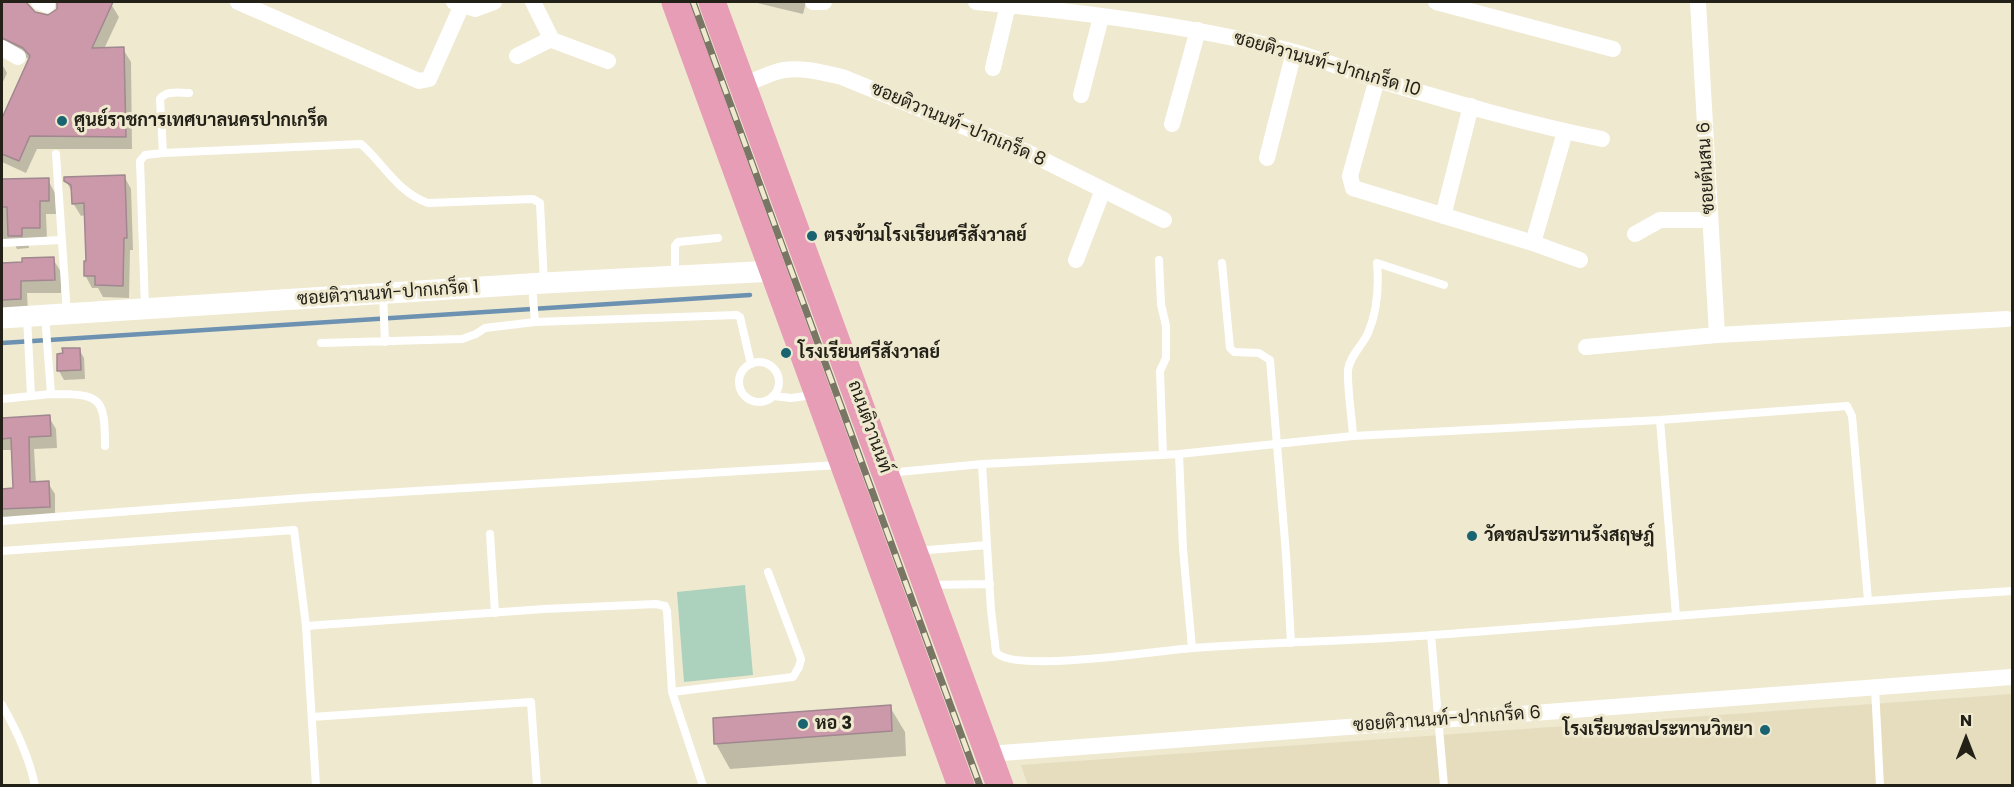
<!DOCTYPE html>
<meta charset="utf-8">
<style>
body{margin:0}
#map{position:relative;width:2014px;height:787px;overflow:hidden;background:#efe9d0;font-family:Poppins,sans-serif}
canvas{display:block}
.frame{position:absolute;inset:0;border:3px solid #222017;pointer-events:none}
.north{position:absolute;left:1936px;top:709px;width:60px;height:60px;-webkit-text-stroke:4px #efe9d0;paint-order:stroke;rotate:0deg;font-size:16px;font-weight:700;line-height:24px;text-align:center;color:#222017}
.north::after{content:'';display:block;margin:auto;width:21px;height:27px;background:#222017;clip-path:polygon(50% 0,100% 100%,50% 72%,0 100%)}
</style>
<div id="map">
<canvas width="2014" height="787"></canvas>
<div class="frame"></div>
<div class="north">N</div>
</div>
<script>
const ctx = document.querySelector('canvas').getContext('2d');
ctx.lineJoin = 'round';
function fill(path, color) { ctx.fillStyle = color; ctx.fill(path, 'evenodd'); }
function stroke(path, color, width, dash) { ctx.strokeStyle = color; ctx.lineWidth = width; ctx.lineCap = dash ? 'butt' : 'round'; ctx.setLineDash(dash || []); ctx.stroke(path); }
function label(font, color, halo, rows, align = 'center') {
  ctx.font = font + ' Poppins,Sarabun,sans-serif'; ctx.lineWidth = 6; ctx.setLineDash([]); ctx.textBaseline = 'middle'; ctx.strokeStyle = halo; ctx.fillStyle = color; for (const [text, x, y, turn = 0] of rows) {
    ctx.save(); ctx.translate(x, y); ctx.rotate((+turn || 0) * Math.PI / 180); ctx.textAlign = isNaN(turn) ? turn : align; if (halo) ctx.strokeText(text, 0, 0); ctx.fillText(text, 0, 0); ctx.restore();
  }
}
fill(new Path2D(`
 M 2012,694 L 2012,785 L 1028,786 L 1021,765 Z`), '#e5ddbd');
fill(new Path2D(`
 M 745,585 L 753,675 L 684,682 L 677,592 Z`), '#acd1bc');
fill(new Path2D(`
 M 2,2 L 23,2 L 28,4 L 32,11 L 44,17 L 54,15 L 58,10 L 58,2 L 106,2 L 111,4 L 119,17 L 104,49 L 123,49 L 131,62 L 132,149 L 37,149 L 26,173 L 2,162 L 2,122 L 30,60 L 16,51 L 2,54 Z
 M 753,2 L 806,2 L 803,14 Z
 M 2,64 L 7,73 L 2,84 Z
 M 124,176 L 131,189 L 133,250 L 130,250 L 129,298 L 103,297 L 98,288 L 92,288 L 85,275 L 88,262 L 86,215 L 81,216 L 73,203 L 73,194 L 66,181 Z
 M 48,180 L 55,193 L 56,214 L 46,214 L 47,240 L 28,241 L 29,248 L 17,249 L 15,245 L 2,245 L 2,181 Z
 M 53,259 L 61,272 L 61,293 L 27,293 L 28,312 L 2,313 L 2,265 L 24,264 Z
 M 79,349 L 84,358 L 85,379 L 64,380 L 59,371 L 58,355 Z
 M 49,417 L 56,429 L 57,448 L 34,449 L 36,483 L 48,483 L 55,494 L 55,518 L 2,520 L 2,490 L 14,490 L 13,450 L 2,450 L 2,419 Z
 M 890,707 L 905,732 L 906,756 L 730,769 L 716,744 Z`), '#0003');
stroke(new Path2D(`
 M 2,343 L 750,295`), '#6c91b1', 4.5);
const building = new Path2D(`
 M 2,2 L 26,2 L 35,12 L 48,15 L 57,9 L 57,2 L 113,2 L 92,48 L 124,47 L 126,137 L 30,136 L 19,161 L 2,154 L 2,118 L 30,56 L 23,48 L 2,38 Z
 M 125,175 L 127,238 L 124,238 L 123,286 L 95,285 L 95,276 L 84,276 L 84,261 L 86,261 L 84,203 L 72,204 L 71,185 L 64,181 L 64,177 Z
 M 49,178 L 49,201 L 40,201 L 40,228 L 22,228 L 22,236 L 8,236 L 7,207 L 2,207 L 2,179 Z
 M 54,257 L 55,280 L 21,281 L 21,299 L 2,300 L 2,263 L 22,262 L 22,258 Z
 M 62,348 L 80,348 L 81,370 L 57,371 L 57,354 L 63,353 Z
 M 50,415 L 51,436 L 29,437 L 30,482 L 49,481 L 50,507 L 2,509 L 2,489 L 13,488 L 11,438 L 2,439 L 2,418 Z
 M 891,705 L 892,731 L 714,744 L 713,718 Z`);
fill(building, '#cb99a9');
stroke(building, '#a1878f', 1.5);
stroke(new Path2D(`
 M 163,153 L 160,99 C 166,90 180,93 189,93
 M 56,154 L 67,314
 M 2,243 L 61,240
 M 1159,260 L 1161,304 L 1166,326 L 1166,358 L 1160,371 L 1163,455
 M 1222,263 L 1230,348 L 1234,352 L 1259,353 L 1270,360 L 1286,554 L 1291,643
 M 675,275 L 675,246 L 678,242 L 718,238
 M 532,285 L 535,322
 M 383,294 L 385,342
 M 145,308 L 140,161 L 145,155 L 163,153 L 361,144 C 384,164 397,192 428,203 L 533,199 L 540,203 L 544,283
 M 27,317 L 31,396
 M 321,343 L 462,339 L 476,334 L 485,328 L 535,322 L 737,315 L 740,317 L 751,364
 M739 382a20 20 0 1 1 40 0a20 20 0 1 1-40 0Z
 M 51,394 C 100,394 105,396 105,446
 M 773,396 L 791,398 L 813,395
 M 2,399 L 51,394 L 45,315
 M 1660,420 L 1676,616
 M 1353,436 C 1352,417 1347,387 1348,370 C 1350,355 1363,345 1368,333 C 1377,312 1379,286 1377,263 L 1444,285
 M 1179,454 L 1183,549 L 1192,648
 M 982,464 L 991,610 L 996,652 C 1011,674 1162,650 1193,648 C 1273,642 1354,641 1434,635 C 1627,621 1819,603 2012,591
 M 888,473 L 982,464 L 1179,454 L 1353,436 L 1660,420 L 1847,406 L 1852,416 L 1868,600
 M 2,521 L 302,498 L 839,465
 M 490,534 L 495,613
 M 2,551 L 294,530 L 306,626 L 316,786
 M 917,551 L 987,545
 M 930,585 L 990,584
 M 306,626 L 544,609 L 656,604 L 665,606 L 667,611 L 672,692 L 703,786
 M 1431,635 L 1444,786
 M 1875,687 L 1880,786
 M 672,692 L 793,677 L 799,667 L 801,659 L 768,572
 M 2,705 C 17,731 29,756 35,786
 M 312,717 L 531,702 L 537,786`), '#fff', 8);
stroke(new Path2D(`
 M 39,2 L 47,5
 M 238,2 L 419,81 L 429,79 L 462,5
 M 454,2 L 475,9 L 494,2
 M 533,2 L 552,40 L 608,61
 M 813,2 L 824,2
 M 976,2 C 1082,12 1188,25 1291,51 C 1320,59 1349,71 1378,80 C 1452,102 1527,124 1602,139
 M 1436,2 L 1613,49
 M 1698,2 L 1717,335
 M 2,48 L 18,57
 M 517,56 L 551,39
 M 993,68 L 1008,5
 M 1377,79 L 1350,176 L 1353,188 L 1533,243 L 1580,260
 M 744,85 C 757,80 771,72 784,70 C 803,67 824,73 842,77 L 1029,153 L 1164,220
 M 1081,95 L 1101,17
 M 1172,124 L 1198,30
 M 1267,158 L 1294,52
 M 1443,216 L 1471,106
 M 1635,234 L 1660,220 L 1710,220
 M 1533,243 L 1565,132
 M 1076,260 L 1103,190
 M 1586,347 L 1717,335 L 2007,319
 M 988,754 L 2012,677`), '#fff', 16);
stroke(new Path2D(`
 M 2,318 L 544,283 L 775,271`), '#fff', 21);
stroke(new Path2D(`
 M 675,2 L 961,786
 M 712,2 L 1000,786`), '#e79db5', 27);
const rail = new Path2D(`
 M 693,2 L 980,786`);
stroke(rail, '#797666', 7);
stroke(rail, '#efe9d0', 4.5, [14]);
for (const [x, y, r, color] of [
 [62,121,6,"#196470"],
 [812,236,6,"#196470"],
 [786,353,6,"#196470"],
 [1472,536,6,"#196470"],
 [803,724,6,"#196470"],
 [1765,730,6,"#196470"]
]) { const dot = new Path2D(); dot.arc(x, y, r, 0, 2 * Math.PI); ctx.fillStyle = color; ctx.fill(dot); stroke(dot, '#efe9d0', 2); }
label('18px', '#222017', '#efe9d0', [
 ["ซอยติวานนท์-ปากเกร็ด 10",1327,65,16],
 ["ซอยติวานนท์-ปากเกร็ด 8",958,125,23],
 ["ซอยต้นสน 6",1707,168,-93],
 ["ซอยติวานนท์-ปากเกร็ด 1",388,294,-4],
 ["ถนนติวานนท์",869,427,70],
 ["ซอยติวานนท์-ปากเกร็ด 6",1447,720,-4]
]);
label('bold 18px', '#222017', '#efe9d0', [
 ["ศูนย์ราชการเทศบาลนครปากเกร็ด",74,121],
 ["ตรงข้ามโรงเรียนศรีสังวาลย์",824,236],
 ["โรงเรียนศรีสังวาลย์",798,353],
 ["วัดชลประทานรังสฤษฎ์",1484,536],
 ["หอ 3",815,724],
 ["โรงเรียนชลประทานวิทยา",1753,730,"right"]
], 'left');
</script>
